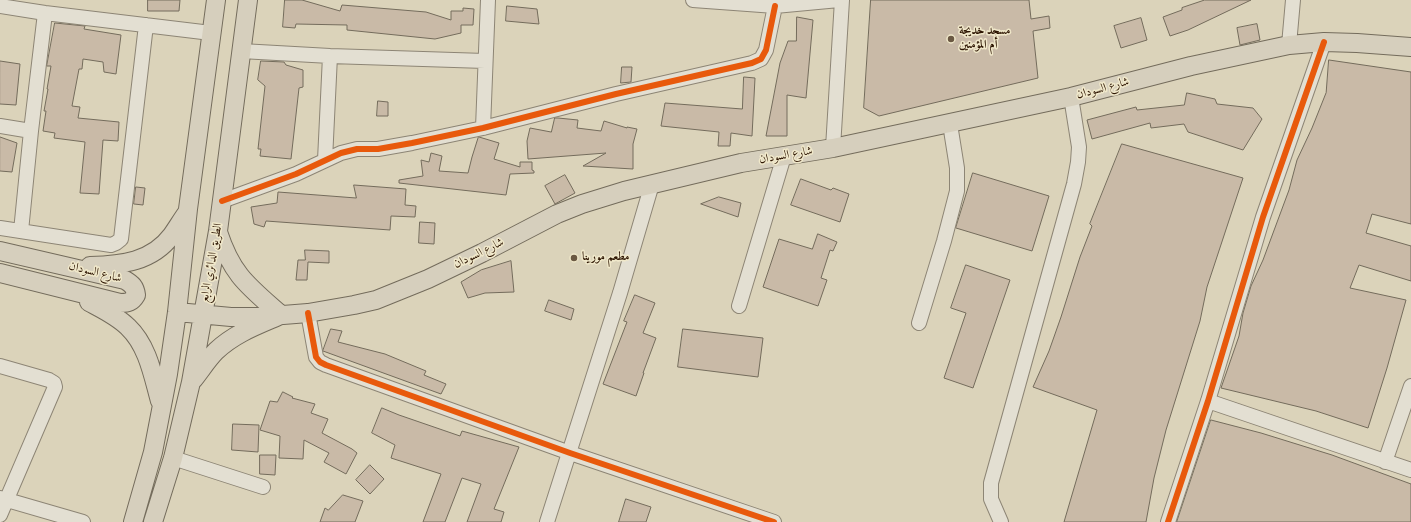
<!DOCTYPE html>
<meta charset="utf-8">
<style>
body{margin:0}
canvas{display:block;background:#dbd3ba}
</style>
<canvas width="1411" height="522"></canvas>
<script>
const ctx = document.querySelector('canvas').getContext('2d');
ctx.lineJoin = 'round';
function fill(path, color) { ctx.fillStyle = color; ctx.fill(path, 'evenodd'); }
function stroke(path, color, width, dash) { ctx.strokeStyle = color; ctx.lineWidth = width; ctx.lineCap = dash ? 'butt' : 'round'; ctx.setLineDash(dash || []); ctx.stroke(path); }
function label(font, color, halo, rows, align = 'center') {
  ctx.font = font + ' "IM FELL English",Amiri,serif'; ctx.lineWidth = 3; ctx.setLineDash([]); ctx.textBaseline = 'middle'; ctx.strokeStyle = halo; ctx.fillStyle = color; for (const [text, x, y, turn = 0] of rows) {
    ctx.save(); ctx.translate(x, y); ctx.rotate((+turn || 0) * Math.PI / 180); ctx.textAlign = isNaN(turn) ? turn : align; if (halo) ctx.strokeText(text, 0, 0); ctx.fillText(text, 0, 0); ctx.restore();
  }
}
const building = new Path2D(`
 M 148,0 L 180,0 L 179,11 L 148,11 Z
 M 285,0 L 302,0 L 340,11 L 342,5 L 426,12 L 451,20 L 451,11 L 463,11 L 463,8 L 474,9 L 473,25 L 461,25 L 461,33 L 435,39 L 347,30 L 347,25 L 296,24 L 295,28 L 283,27 Z
 M 871,0 L 1029,0 L 1031,19 L 1049,16 L 1050,28 L 1033,31 L 1038,78 L 879,116 L 864,108 Z
 M 1205,0 L 1251,0 L 1188,30 L 1170,36 L 1163,17 L 1182,10 L 1182,8 Z
 M 507,6 L 537,9 L 539,24 L 506,21 Z
 M 797,17 L 813,20 L 806,98 L 787,95 L 787,136 L 766,136 L 780,63 L 788,41 L 796,41 Z
 M 1141,18 L 1147,40 L 1121,48 L 1114,26 Z
 M 55,23 L 85,26 L 84,29 L 121,35 L 116,74 L 104,72 L 103,62 L 83,59 L 82,69 L 79,69 L 72,106 L 80,107 L 78,118 L 119,122 L 118,141 L 103,140 L 99,194 L 80,193 L 85,142 L 54,138 L 55,133 L 43,131 L 46,111 L 44,111 L 48,89 L 47,89 L 51,66 L 47,66 Z
 M 1257,24 L 1260,40 L 1240,45 L 1237,28 Z
 M 1329,60 L 1411,72 L 1411,224 L 1372,214 L 1366,233 L 1411,246 L 1411,281 L 1359,265 L 1350,288 L 1406,300 L 1387,368 L 1368,428 L 1316,411 L 1221,388 L 1239,336 L 1243,313 L 1251,286 L 1263,260 L 1289,190 L 1297,160 L 1312,128 L 1326,93 Z
 M 0,61 L 20,64 L 16,105 L 0,104 Z
 M 261,61 L 284,62 L 286,65 L 303,70 L 303,87 L 299,88 L 291,159 L 260,156 L 261,149 L 258,149 L 265,86 L 258,80 Z
 M 622,67 L 632,67 L 631,82 L 621,83 Z
 M 744,77 L 755,78 L 752,136 L 731,133 L 730,146 L 718,146 L 719,132 L 661,126 L 665,103 L 742,109 Z
 M 1187,93 L 1215,99 L 1217,104 L 1253,108 L 1262,119 L 1243,150 L 1188,132 L 1184,124 L 1151,128 L 1150,123 L 1092,139 L 1087,120 L 1136,107 L 1137,110 L 1184,105 Z
 M 378,101 L 388,102 L 388,116 L 377,116 Z
 M 555,118 L 558,118 L 578,120 L 577,128 L 601,131 L 604,121 L 627,128 L 627,127 L 637,129 L 633,144 L 633,169 L 583,166 L 606,153 L 528,159 L 527,141 L 530,128 L 551,132 Z
 M 0,137 L 17,143 L 12,172 L 0,171 Z
 M 479,137 L 499,143 L 494,159 L 520,167 L 520,162 L 532,162 L 532,170 L 534,171 L 534,173 L 510,174 L 506,195 L 399,183 L 399,180 L 423,176 L 421,160 L 429,162 L 431,153 L 442,156 L 439,171 L 468,173 L 472,157 L 478,138 Z
 M 1122,144 L 1243,178 L 1207,287 L 1200,321 L 1166,430 L 1154,478 L 1146,522 L 1064,522 L 1097,410 L 1033,387 L 1049,351 L 1061,317 L 1080,257 L 1092,226 L 1090,224 Z
 M 973,173 L 1049,196 L 1032,251 L 956,228 Z
 M 565,175 L 575,193 L 555,204 L 545,186 Z
 M 801,179 L 831,190 L 833,188 L 849,194 L 840,222 L 791,205 Z
 M 354,185 L 406,189 L 405,205 L 416,206 L 415,217 L 391,216 L 390,230 L 266,221 L 264,227 L 254,224 L 251,207 L 277,203 L 278,192 L 356,198 Z
 M 136,187 L 145,188 L 143,205 L 134,204 Z
 M 719,197 L 741,203 L 738,217 L 701,204 Z
 M 420,222 L 435,223 L 434,244 L 419,243 Z
 M 818,234 L 837,242 L 833,251 L 830,250 L 821,278 L 827,280 L 818,306 L 763,287 L 779,239 L 812,249 Z
 M 305,250 L 329,251 L 329,263 L 308,262 L 307,280 L 296,280 L 298,260 L 305,260 Z
 M 511,261 L 514,292 L 485,293 L 468,298 L 461,282 L 481,270 Z
 M 966,265 L 1010,280 L 973,388 L 944,378 L 966,313 L 951,308 Z
 M 635,295 L 655,303 L 643,333 L 656,338 L 643,373 L 644,373 L 636,396 L 603,384 L 627,322 L 624,321 Z
 M 549,300 L 574,309 L 571,320 L 545,311 Z
 M 331,329 L 342,331 L 338,342 L 385,354 L 426,371 L 424,375 L 446,384 L 441,394 L 323,351 Z
 M 683,329 L 763,338 L 758,377 L 678,367 Z
 M 283,392 L 293,397 L 292,398 L 315,404 L 311,413 L 328,419 L 322,433 L 352,449 L 357,453 L 346,474 L 324,462 L 329,453 L 304,440 L 303,459 L 279,458 L 280,436 L 260,430 L 270,401 L 277,402 Z
 M 382,408 L 399,415 L 460,436 L 462,431 L 519,447 L 494,509 L 504,512 L 501,522 L 467,522 L 481,484 L 462,478 L 445,522 L 423,522 L 441,474 L 391,458 L 395,445 L 372,433 Z
 M 1211,420 L 1261,433 L 1332,455 L 1411,484 L 1411,522 L 1177,522 Z
 M 233,424 L 259,425 L 258,452 L 232,450 Z
 M 260,455 L 276,455 L 275,475 L 260,474 Z
 M 370,465 L 384,479 L 370,494 L 356,480 Z
 M 343,495 L 363,501 L 355,522 L 320,522 L 325,508 L 328,510 Z
 M 626,499 L 651,507 L 646,522 L 619,522 Z`);
fill(building, '#c9baa7');
stroke(building, '#746c5c', 1);
const minor = new Path2D(`
 M 693,0 L 775,6 L 839,0
 M 0,6 L 45,13 L 211,33
 M 1289,45 L 1293,0
 M 241,51 L 330,56 L 485,61
 M 0,126 L 31,131
 M 483,128 L 488,0
 M 833,148 L 842,0
 M 325,160 L 330,56
 M 222,201 L 296,174 L 341,153 L 357,149 L 378,149 L 412,143 L 483,128 L 616,94 L 752,63 L 761,59 L 766,50 L 775,6
 M 0,228 L 111,245 L 116,243 L 121,239 L 146,25
 M 21,231 L 31,131 L 45,13
 M 739,306 L 784,156
 M 308,313 L 316,357 L 320,362 L 326,365 L 570,453 L 774,522
 M 919,323 L 944,241 L 957,191 L 957,168 L 950,124
 M 0,366 L 49,380 L 54,383 L 55,387 L 0,515
 M 1208,401 L 1411,470
 M 173,458 L 263,487
 M 1385,462 L 1411,386
 M 0,498 L 83,522
 M 547,522 L 620,293 L 652,184
 M 1001,522 L 991,499 L 991,483 L 1074,184 L 1078,162 L 1079,147 L 1071,97
 M 1168,522 L 1208,401 L 1263,217 L 1324,42`);
const major = new Path2D(`
 M 0,251 L 125,280 C 132,284 135,287 136,295 C 132,302 128,303 120,303 L 0,273
 M 90,266 C 122,265 152,262 172,235 C 177,228 181,221 186,214
 M 89,302 C 102,309 117,316 128,327 C 148,346 153,376 160,401
 M 177,312 L 231,317 L 258,317 L 308,313 L 354,305 L 376,300 L 428,279 L 482,253 L 557,214 L 582,204 L 624,191 L 741,163 L 833,148 L 1071,97 L 1191,66 L 1289,45 L 1324,42 L 1357,43 L 1411,47
 M 193,380 C 201,370 208,359 216,351 C 235,333 258,325 281,315 C 248,286 232,275 218,232
 M 133,522 L 153,452 L 168,374 L 177,312 L 188,209 L 216,0
 M 153,522 L 173,458 L 191,382 L 218,231 L 248,0`);
stroke(minor, '#8d8575', 16);
stroke(major, '#746c5c', 20);
stroke(minor, '#e3dfd2', 14);
stroke(major, '#d6cfbd', 18);
stroke(new Path2D(`
 M 222,201 L 296,174 L 341,153 L 357,149 L 378,149 L 412,143 L 483,128 L 616,94 L 752,63 L 761,59 L 766,50 L 775,6
 M 308,313 L 316,357 L 320,362 L 326,365 L 570,453 L 774,522
 M 1168,522 L 1208,401 L 1263,217 L 1324,42`), '#e8590c', 6);
for (const [x, y, r, color] of [
 [951,39,4,"#6a5842"],
 [574,258,4,"#6a5842"]
]) { const dot = new Path2D(); dot.arc(x, y, r, 0, 2 * Math.PI); ctx.fillStyle = color; ctx.fill(dot); stroke(dot, '#f0e8ca', 1.5); }
label('bold 12px', '#2d1502', '#f0e8ca', [
 ["مسجد خديجة",959,32],
 ["أم المؤمنين",959,46],
 ["مطعم مورينا",582,258]
], 'left');
label('12px', '#2d1502', '#f0e8ca', [
 ["شارع السودان",1103,89,-15],
 ["شارع السودان",786,156,-10],
 ["شارع السودان",479,254,-26],
 ["الطريق الدائري الرابع",212,263,-80],
 ["شارع السودان",95,273,14]
]);
</script>
